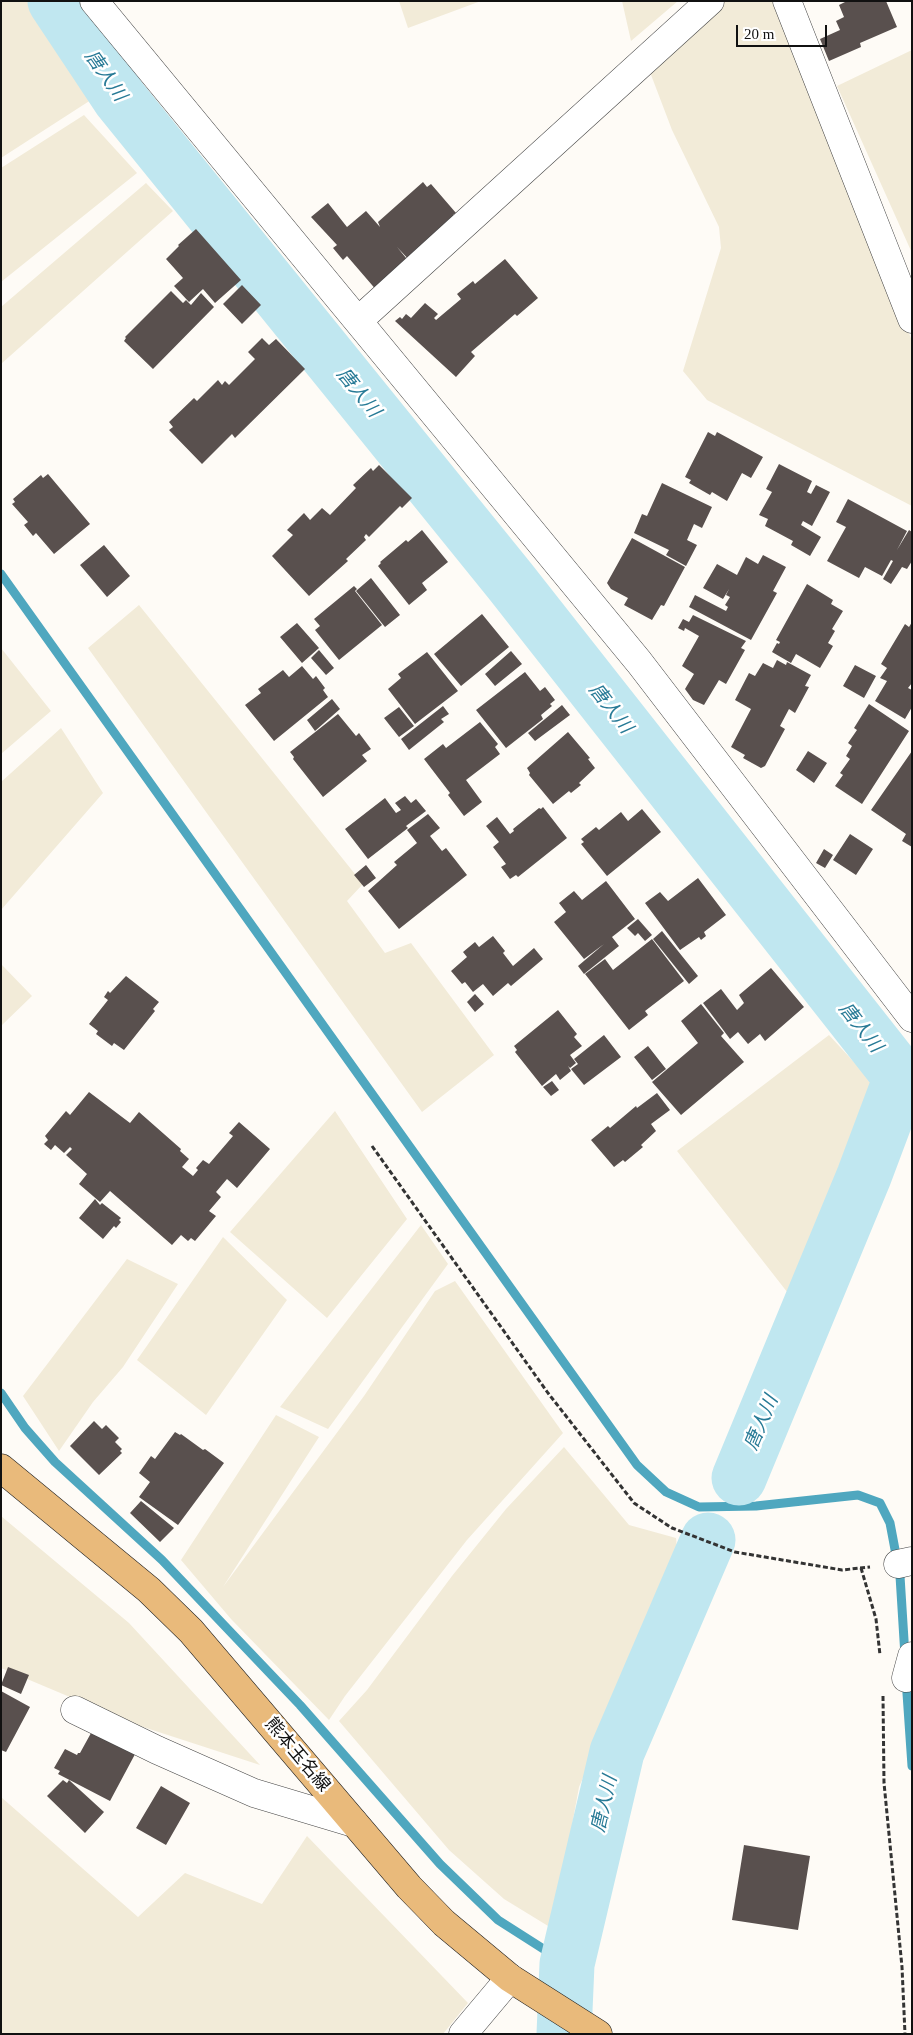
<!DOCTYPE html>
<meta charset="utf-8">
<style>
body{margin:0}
#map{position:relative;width:913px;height:2035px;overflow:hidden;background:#fefbf6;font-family:"Times New Roman",serif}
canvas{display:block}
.frame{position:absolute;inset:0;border:2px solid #111;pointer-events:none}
.scale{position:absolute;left:736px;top:25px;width:91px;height:22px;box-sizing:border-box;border:2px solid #111;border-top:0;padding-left:6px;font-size:15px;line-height:18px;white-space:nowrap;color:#111;-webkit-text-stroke:4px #fff;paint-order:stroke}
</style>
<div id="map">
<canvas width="913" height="2035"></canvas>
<div class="frame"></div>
<div class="scale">20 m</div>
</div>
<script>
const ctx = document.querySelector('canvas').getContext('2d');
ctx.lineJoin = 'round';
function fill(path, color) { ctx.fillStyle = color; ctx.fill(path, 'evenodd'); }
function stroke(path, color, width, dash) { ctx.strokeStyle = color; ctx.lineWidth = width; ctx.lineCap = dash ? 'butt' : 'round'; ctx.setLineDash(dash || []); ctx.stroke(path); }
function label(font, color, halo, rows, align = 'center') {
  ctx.font = font + ' "Times New Roman","Noto Sans JP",serif'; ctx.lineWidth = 5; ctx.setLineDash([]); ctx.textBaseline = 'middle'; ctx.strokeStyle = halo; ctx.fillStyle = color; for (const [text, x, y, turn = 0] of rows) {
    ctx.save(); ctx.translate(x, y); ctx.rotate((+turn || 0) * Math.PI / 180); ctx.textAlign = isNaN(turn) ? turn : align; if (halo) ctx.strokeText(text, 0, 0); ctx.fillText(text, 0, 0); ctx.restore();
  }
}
fill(new Path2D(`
 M 1,1 L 33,1 L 94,98 L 1,158 Z
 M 399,1 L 481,1 L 408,28 Z
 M 622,1 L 678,1 L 631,41 Z
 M 707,1 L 779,1 L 912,341 L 912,506 L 707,400 L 683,371 L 721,248 L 719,227 L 672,130 L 645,59 Z
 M 912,50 L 912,253 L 837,86 Z
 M 84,115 L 137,173 L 1,282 L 1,168 Z
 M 146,183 L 173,211 L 1,364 L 1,307 Z
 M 139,605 L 363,884 L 347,901 L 385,953 L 411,943 L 494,1055 L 422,1112 L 88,648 Z
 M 1,648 L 51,711 L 1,754 Z
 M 61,728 L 103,793 L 1,910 L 1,782 Z
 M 1,964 L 32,996 L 1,1026 Z
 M 829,1035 L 876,1086 L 791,1297 L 677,1151 Z
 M 335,1111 L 407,1219 L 327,1318 L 230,1232 Z
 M 421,1225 L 448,1264 L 328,1429 L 280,1407 Z
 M 223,1237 L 287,1300 L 206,1415 L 137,1360 Z
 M 127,1259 L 178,1284 L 123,1367 L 93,1402 L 59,1451 L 23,1396 Z
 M 455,1281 L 563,1433 L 467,1540 L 345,1696 L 329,1720 L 231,1619 L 181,1560 L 276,1415 L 319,1437 L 223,1587 L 364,1396 L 435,1291 Z
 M 564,1447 L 629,1525 L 676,1538 L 678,1558 L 663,1603 L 615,1705 L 579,1787 L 553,1929 L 504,1899 L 449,1850 L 339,1721 L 367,1690 L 452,1576 L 506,1509 Z
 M 1,1516 L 129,1623 L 260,1765 L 134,1724 L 1,1668 Z
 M 1,1797 L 138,1917 L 185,1873 L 262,1904 L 307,1836 L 468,2003 L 443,2034 L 1,2034 Z`), '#f2ebd8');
stroke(new Path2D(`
 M 1,574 L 637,1465 L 666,1492 L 699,1507 L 756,1506 L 858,1495 L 880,1503 L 890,1523 L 900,1576 L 905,1656
 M 1,1393 L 25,1428 L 55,1462 L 162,1560 L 300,1705 L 440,1864 L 498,1920 L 567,1964
 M 906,1679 L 912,1766`), '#4fa7bf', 9);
stroke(new Path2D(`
 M 55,1 L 120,99 L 510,581 L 894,1069 L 900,1080 L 864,1176 L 739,1478
 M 564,2034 L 567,1964 L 617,1752 L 708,1540`), '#c0e7f0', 55);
fill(new Path2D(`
 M 847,1 L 886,1 L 897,27 L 860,43 L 861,47 L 829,61 L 820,39 L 840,30 L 836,21 L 844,17 L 839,5 Z
 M 423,182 L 427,187 L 431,184 L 456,213 L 453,215 L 455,218 L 411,262 L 397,247 L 411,264 L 378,292 L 347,256 L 343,260 L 333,248 L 337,245 L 311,217 L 328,203 L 347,227 L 366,211 L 380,227 L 378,222 Z
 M 196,229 L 241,280 L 215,303 L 203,289 L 189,302 L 174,286 L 183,278 L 166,259 L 179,246 L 178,245 Z
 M 505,259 L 538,298 L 517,316 L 515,314 L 471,352 L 475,356 L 456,377 L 395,321 L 400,317 L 402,319 L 406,314 L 411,318 L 425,303 L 438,314 L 434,318 L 436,320 L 461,299 L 457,294 L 473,281 L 475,284 Z
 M 242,285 L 261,305 L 242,324 L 223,304 Z
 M 171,291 L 183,303 L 186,300 L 191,305 L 201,293 L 214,307 L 153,369 L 124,341 L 126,338 L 125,337 Z
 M 262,338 L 269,345 L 276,339 L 305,369 L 235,438 L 232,434 L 202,464 L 169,430 L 173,427 L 169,422 L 194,398 L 197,401 L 218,380 L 222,385 L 225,381 L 229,385 L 255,359 L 248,352 Z
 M 708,432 L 715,436 L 717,432 L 763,457 L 751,478 L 742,473 L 727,501 L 712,492 L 710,495 L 689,483 L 691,480 L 685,477 Z
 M 779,464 L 812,481 L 807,492 L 811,494 L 816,485 L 830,492 L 812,526 L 803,521 L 801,525 L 821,537 L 810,556 L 791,545 L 793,541 L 765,526 L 768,519 L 759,515 L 772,492 L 766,489 Z
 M 379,465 L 412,498 L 402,508 L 400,506 L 369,537 L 366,534 L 364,537 L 366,540 L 346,559 L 348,561 L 309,596 L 272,556 L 293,535 L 287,530 L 304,513 L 310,520 L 322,508 L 330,515 L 356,488 L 353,485 L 371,468 L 373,471 Z
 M 48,474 L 90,524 L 54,554 L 36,533 L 33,536 L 24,525 L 28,522 L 12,504 L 15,502 L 13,499 L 41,475 L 43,478 Z
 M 662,483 L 712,507 L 702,528 L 694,524 L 687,540 L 697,545 L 686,566 L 666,555 L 669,550 L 634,533 L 642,514 L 647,516 Z
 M 848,499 L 907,531 L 897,550 L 909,530 L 912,532 L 912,561 L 907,569 L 902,567 L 891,584 L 883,579 L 893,561 L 891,560 L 882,576 L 865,567 L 859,578 L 827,561 L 846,527 L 836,522 Z
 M 422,530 L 448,562 L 422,583 L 427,590 L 409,605 L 378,566 L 381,563 L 380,562 L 406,540 L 408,542 Z
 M 632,538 L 685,567 L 664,606 L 661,605 L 652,620 L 624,605 L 628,598 L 611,589 L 607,583 Z
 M 104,545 L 130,576 L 107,597 L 80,565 Z
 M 763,555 L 786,567 L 773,591 L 777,593 L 751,640 L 689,607 L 695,595 L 726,611 L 728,607 L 725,605 L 730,597 L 726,595 L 729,589 L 723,599 L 703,588 L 717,564 L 737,575 L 746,557 L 758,564 Z
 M 371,578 L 400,615 L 385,627 L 356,591 Z
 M 807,584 L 833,600 L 831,604 L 843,611 L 832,629 L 835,631 L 828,643 L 833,646 L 820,668 L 796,654 L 791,663 L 772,652 L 777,643 L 779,644 L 780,642 L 776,640 Z
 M 354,586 L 357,589 L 355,591 L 382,625 L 339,660 L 315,630 L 320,626 L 314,619 Z
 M 482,614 L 509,647 L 461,686 L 434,654 Z
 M 693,615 L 746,641 L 741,648 L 745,650 L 726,684 L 719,680 L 704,705 L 693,700 L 685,689 L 694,674 L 682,666 L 699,636 L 685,628 L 684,631 L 678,628 L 683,619 L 689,622 Z
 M 912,622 L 912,683 L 908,688 L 912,690 L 912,707 L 905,719 L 875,701 L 887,681 L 880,678 L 887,668 L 881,664 L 905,624 L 909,627 Z
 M 297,623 L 319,648 L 302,663 L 280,637 Z
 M 319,650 L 334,668 L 326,675 L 311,658 Z
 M 511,651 L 522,664 L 495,686 L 485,674 Z
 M 427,652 L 458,691 L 415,724 L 388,689 L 401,678 L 398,674 Z
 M 777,660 L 786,665 L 787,662 L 811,675 L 805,686 L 809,687 L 795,713 L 789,709 L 780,726 L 785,729 L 765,766 L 761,768 L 743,758 L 745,755 L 731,747 L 751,709 L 735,700 L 749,673 L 755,676 L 763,663 L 773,668 Z
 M 855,665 L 876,676 L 864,698 L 843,686 Z
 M 302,666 L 313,679 L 316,676 L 325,688 L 323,690 L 328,697 L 274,741 L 245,705 L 261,693 L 258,689 L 283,670 L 289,677 Z
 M 525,672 L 540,691 L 545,687 L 555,700 L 550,704 L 552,706 L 541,715 L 543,719 L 506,748 L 476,710 Z
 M 332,699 L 340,709 L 315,731 L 307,720 Z
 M 869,704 L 909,731 L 862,804 L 835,786 L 843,775 L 840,773 L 850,759 L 846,756 L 852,746 L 848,743 L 857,730 L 854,728 Z
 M 562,705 L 570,715 L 535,741 L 528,733 Z
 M 443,706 L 449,714 L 441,719 L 444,722 L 409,750 L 401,739 Z
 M 399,707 L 414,726 L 399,737 L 384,718 Z
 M 338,714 L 356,736 L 359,733 L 371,749 L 362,755 L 367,761 L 323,797 L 293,759 L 294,757 L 290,752 Z
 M 480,722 L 498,744 L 495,747 L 500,754 L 466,780 L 482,802 L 464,816 L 448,795 L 450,793 L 424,759 L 443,744 L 446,748 Z
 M 568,732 L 590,758 L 588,759 L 595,768 L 579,783 L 581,785 L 571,793 L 569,791 L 553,804 L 529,775 L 530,773 L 527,768 Z
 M 808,751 L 827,763 L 814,783 L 796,770 Z
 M 912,751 L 912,847 L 902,841 L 906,834 L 871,810 Z
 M 405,796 L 411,803 L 416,799 L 426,811 L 406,826 L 408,828 L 368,859 L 345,829 L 385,798 L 396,813 L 401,810 L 395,803 Z
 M 543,807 L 567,838 L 518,877 L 516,875 L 510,879 L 501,867 L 506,864 L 493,847 L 499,842 L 486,826 L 497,817 L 510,834 L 514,831 L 513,829 L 539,808 L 541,809 Z
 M 642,809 L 661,832 L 607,876 L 581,844 L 584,842 L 581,839 L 596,827 L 599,830 L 621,812 L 628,821 Z
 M 428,814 L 440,828 L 430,836 L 442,851 L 446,848 L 467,875 L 399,929 L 368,891 L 397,865 L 394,862 L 417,843 L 407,830 Z
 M 850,834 L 873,849 L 856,875 L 833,860 Z
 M 824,849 L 833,855 L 825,868 L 816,863 Z
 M 366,865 L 376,878 L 364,887 L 354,875 Z
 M 698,878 L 726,915 L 704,932 L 706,936 L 701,940 L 699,937 L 680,950 L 645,903 L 660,892 L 668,901 Z
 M 606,881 L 635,919 L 612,937 L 619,946 L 584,974 L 578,966 L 604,944 L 584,959 L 554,922 L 566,912 L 559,903 L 574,891 L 582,900 Z
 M 638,919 L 652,935 L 645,941 L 638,933 L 635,936 L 627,928 Z
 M 662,931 L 698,976 L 689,984 L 653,939 Z
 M 493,936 L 505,951 L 503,953 L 513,966 L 534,948 L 543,959 L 511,986 L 508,983 L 493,996 L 483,984 L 473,992 L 465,982 L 462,984 L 451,971 L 467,957 L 463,952 L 475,942 L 479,947 Z
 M 652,939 L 684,981 L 645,1011 L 648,1015 L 629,1030 L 585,974 L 605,959 L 613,970 Z
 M 771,968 L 804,1007 L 765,1041 L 760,1034 L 748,1044 L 738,1032 L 730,1039 L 703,1003 L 721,989 L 737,1010 L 744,1003 L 739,995 Z
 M 126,976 L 159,1002 L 153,1009 L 155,1011 L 124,1050 L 114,1043 L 112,1046 L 96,1034 L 98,1031 L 89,1024 L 108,1000 L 104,997 L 108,991 L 110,993 Z
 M 475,994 L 484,1004 L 475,1012 L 467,1002 Z
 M 701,1004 L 724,1033 L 721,1036 L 744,1062 L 681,1115 L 652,1082 L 698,1043 L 681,1021 Z
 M 558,1010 L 577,1034 L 574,1037 L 582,1046 L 570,1055 L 576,1063 L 570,1068 L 568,1066 L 571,1071 L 560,1080 L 556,1074 L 542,1086 L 515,1052 L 517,1050 L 514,1046 Z
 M 604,1035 L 621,1057 L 584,1085 L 571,1069 L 578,1064 L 574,1059 Z
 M 648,1046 L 666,1069 L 652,1080 L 634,1057 Z
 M 552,1081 L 559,1090 L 551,1096 L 543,1087 Z
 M 89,1092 L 130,1123 L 139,1112 L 181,1149 L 180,1151 L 189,1159 L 182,1167 L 193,1176 L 198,1170 L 196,1168 L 203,1160 L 209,1164 L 233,1136 L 229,1133 L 239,1122 L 270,1149 L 237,1188 L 227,1179 L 216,1192 L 221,1197 L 209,1211 L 216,1216 L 195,1241 L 191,1238 L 188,1241 L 181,1235 L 172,1245 L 110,1191 L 100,1202 L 79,1184 L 87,1174 L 66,1155 L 72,1149 L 70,1147 L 64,1153 L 55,1145 L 51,1150 L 44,1144 L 48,1140 L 45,1136 L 66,1111 L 70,1115 Z
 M 657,1093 L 670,1110 L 651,1124 L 656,1131 L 641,1145 L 643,1147 L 625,1162 L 623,1160 L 614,1167 L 591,1140 L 608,1126 L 610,1128 L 636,1106 L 637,1108 Z
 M 95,1199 L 100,1205 L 102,1203 L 121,1218 L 119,1220 L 121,1222 L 116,1228 L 114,1226 L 103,1239 L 79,1218 Z
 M 94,1421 L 102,1429 L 106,1425 L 119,1438 L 115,1442 L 122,1449 L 120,1451 L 122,1453 L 99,1475 L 70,1446 Z
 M 175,1432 L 180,1435 L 181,1434 L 203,1450 L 205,1449 L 224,1463 L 178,1525 L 139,1497 L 150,1482 L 139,1473 L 151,1456 L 155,1459 Z
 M 141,1501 L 174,1528 L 160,1542 L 130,1513 Z
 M 8,1667 L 29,1675 L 21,1694 L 1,1685 Z
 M 1,1691 L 30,1707 L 6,1752 L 1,1750 Z
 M 96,1724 L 141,1743 L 110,1801 L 58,1774 L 60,1771 L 54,1768 L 65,1749 L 77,1755 L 78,1753 L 80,1753 Z
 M 63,1780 L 67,1783 L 69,1780 L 104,1812 L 85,1833 L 47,1796 Z
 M 161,1786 L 190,1803 L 166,1845 L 136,1828 Z
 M 744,1845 L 810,1856 L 798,1930 L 732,1920 Z`), '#59504e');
const minor = new Path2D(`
 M 94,1 L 639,662 L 912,1018
 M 787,1 L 912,319
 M 358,321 L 710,1
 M 898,1564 L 912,1561
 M 906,1678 L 912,1656
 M 75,1710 L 157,1750 L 254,1793 L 354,1823`);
const tertiary = new Path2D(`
 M 463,2034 L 510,1978`);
const primary = new Path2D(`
 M 1,1468 L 149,1590 L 191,1631 L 409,1887 L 444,1923 L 510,1978 L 598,2034`);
stroke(minor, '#444', 29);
stroke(tertiary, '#444', 29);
stroke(primary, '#222', 29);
stroke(new Path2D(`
 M 372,1146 L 548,1393 L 634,1503 L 672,1528 L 735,1552 L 842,1570 L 870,1567
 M 861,1568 L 876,1619 L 880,1655
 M 883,1696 L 884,1783 L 902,1967 L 905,2034`), '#333', 3, [5, 2.5]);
stroke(minor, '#fff', 28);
stroke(tertiary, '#fff', 28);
stroke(primary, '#e9ba7b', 28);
label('18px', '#111', '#fff', [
 ["熊本玉名線",297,1755,50]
]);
label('italic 19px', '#277a96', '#fff', [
 ["唐人川",105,76,55],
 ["唐人川",358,393,51],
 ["唐人川",610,709,52],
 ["唐人川",860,1028,52],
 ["唐人川",762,1423,-67],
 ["唐人川",605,1804,-77]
]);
</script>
